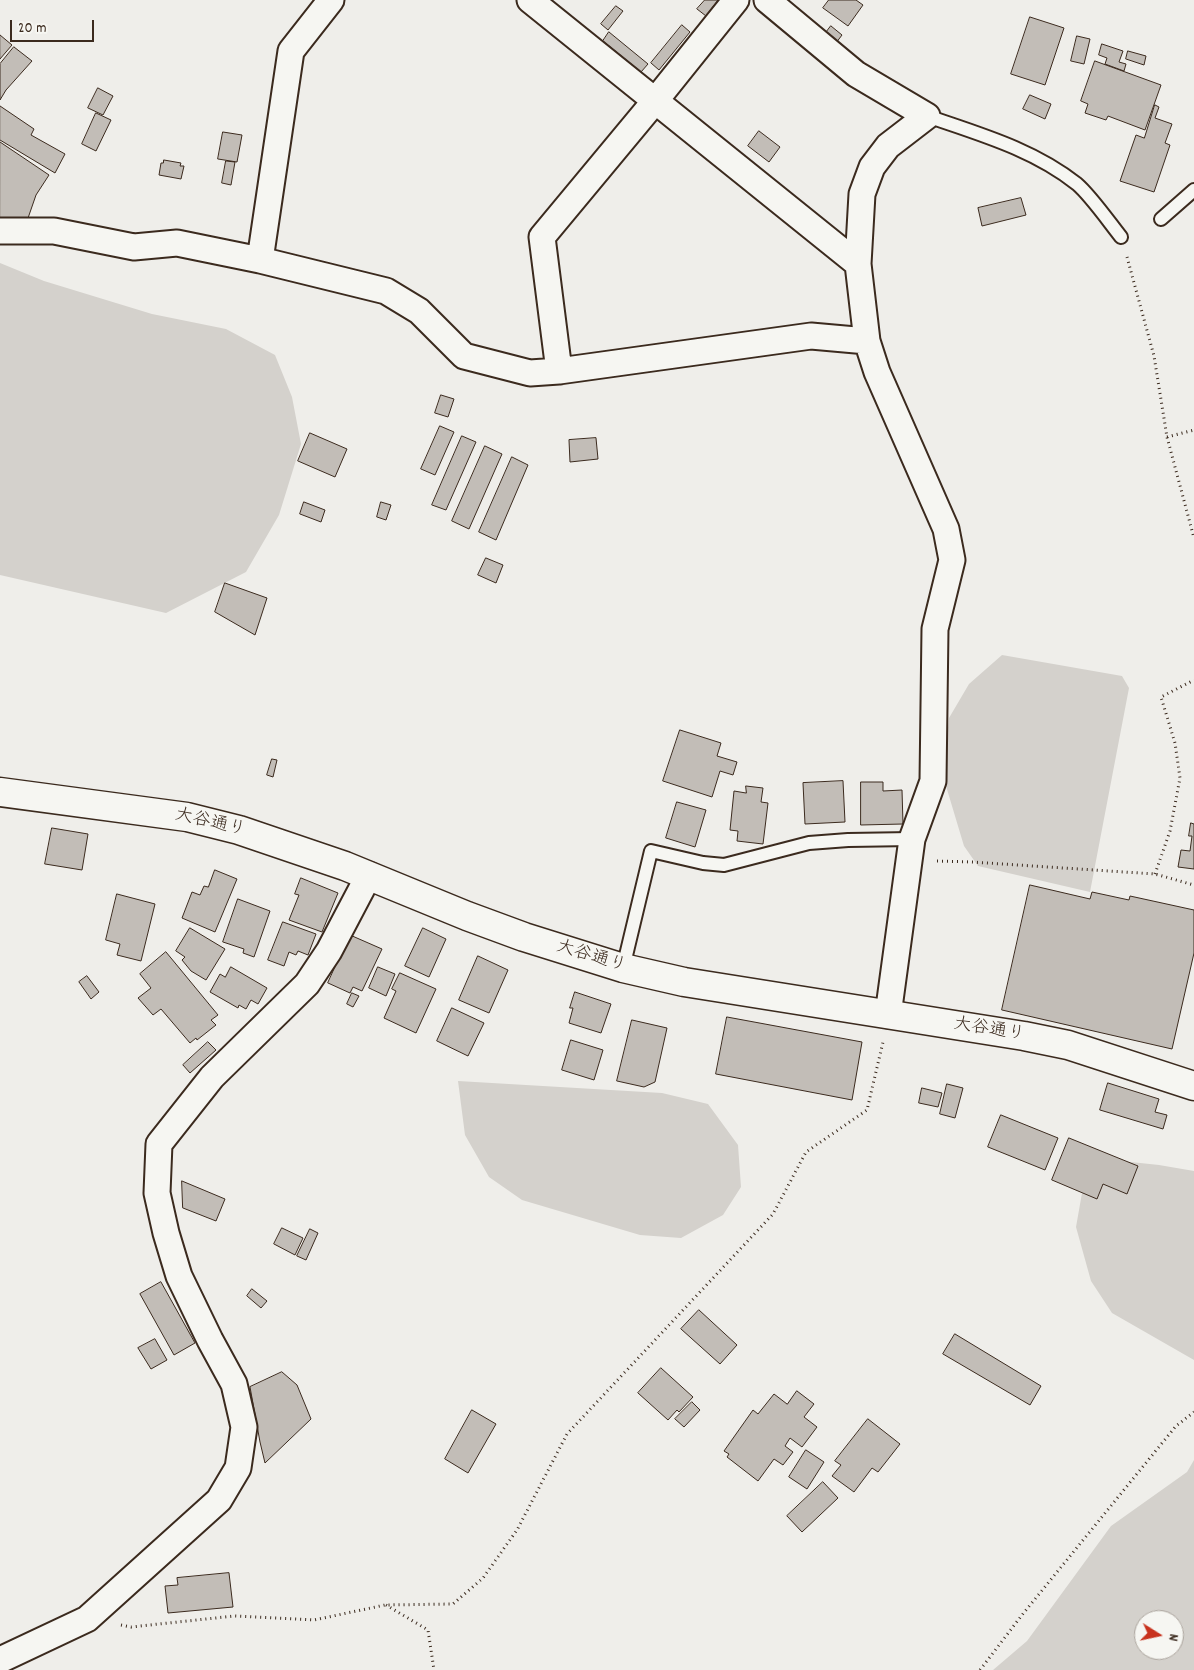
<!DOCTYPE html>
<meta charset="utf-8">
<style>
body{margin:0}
#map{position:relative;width:1194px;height:1670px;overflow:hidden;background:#efeeea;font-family:Dekko,sans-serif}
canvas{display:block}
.north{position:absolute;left:1134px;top:1610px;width:50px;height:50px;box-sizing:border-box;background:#f6f6f2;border:1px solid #aba49d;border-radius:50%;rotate:100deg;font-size:14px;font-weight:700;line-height:20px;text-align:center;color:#3b2a1e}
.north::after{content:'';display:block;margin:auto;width:18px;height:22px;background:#c8321e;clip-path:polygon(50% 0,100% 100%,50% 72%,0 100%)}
.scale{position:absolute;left:10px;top:20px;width:84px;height:22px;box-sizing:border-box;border:2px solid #3b2a1e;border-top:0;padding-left:6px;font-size:15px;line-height:18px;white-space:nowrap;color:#3b2a1e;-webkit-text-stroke:4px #f6f6f2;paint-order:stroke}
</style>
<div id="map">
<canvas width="1194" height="1670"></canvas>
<div class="north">N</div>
<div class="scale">20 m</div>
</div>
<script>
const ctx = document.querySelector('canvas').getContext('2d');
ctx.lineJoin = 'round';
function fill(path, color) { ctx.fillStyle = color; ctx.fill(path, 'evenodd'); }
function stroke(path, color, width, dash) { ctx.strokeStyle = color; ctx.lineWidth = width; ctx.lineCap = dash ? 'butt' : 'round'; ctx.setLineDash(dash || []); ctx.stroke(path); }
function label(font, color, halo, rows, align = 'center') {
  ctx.font = font + ' Dekko,"Klee One",sans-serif'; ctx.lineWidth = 4; ctx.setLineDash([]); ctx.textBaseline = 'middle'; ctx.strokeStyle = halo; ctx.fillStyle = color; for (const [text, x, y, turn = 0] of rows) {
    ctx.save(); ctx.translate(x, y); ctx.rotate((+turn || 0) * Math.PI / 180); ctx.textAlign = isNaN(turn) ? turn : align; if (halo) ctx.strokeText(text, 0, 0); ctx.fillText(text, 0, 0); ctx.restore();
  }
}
fill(new Path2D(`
 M 0,263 L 44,281 L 152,314 L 226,329 L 275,355 L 292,397 L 301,444 L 279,515 L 246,572 L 166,613 L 0,575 Z
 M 1002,655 L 1122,676 L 1129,688 L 1090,892 L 978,866 L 964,846 L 943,776 L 949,718 L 969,684 Z
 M 458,1081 L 662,1093 L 708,1104 L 738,1145 L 741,1187 L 723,1215 L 681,1238 L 640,1235 L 522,1200 L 489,1177 L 465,1135 Z
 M 1112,1160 L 1159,1165 L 1194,1171 L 1194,1360 L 1112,1313 L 1091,1281 L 1076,1227 L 1085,1176 Z
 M 1194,1460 L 1194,1670 L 993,1670 L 1027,1641 L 1111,1526 L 1187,1472 ZM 1144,1620 L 1174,1620 L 1174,1650 L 1144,1650 Z`), '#d4d1cc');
const building = new Path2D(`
 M 705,0 L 718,0 L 706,16 L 697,9 Z
 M 829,0 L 856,0 L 863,5 L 848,26 L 823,8 Z
 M 616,6 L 623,11 L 608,30 L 601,24 Z
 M 1030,17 L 1064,28 L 1045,85 L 1011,74 Z
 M 682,25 L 690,32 L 659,70 L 651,63 Z
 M 831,26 L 842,35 L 836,43 L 825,34 Z
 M 609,32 L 648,64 L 641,72 L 603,41 Z
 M 0,35 L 12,45 L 0,59 Z
 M 1077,36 L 1090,39 L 1084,64 L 1071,61 Z
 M 1102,44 L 1123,51 L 1119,62 L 1126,64 L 1124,71 L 1105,64 L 1107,58 L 1099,55 Z
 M 14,47 L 32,61 L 6,90 L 0,100 L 0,64 Z
 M 1128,51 L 1146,56 L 1144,65 L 1126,59 Z
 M 1095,61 L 1161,85 L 1145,130 L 1108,116 L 1106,120 L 1085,113 L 1088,104 L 1081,101 Z
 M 98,88 L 113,96 L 103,115 L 88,108 Z
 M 1030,95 L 1051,104 L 1045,119 L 1023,109 Z
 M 1155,105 L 1159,107 L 1155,118 L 1172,124 L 1165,143 L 1170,145 L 1154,192 L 1120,181 L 1136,135 L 1144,138 Z
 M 0,106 L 34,129 L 31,135 L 65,154 L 55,173 L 0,140 Z
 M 96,113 L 111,120 L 96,151 L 82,144 Z
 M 759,131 L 780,147 L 769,162 L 748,146 Z
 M 223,132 L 242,135 L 237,162 L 218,159 Z
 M 0,142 L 49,175 L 36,195 L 27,221 L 0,220 Z
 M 164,160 L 181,163 L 180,166 L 184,166 L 181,179 L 159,175 L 161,163 L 163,163 Z
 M 226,161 L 235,162 L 231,185 L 222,183 Z
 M 1021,198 L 1026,215 L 982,226 L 978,208 Z
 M 441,395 L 454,399 L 448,417 L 435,413 Z
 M 440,426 L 454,432 L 435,475 L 421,469 Z
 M 310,433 L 347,449 L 335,477 L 298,461 Z
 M 462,436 L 476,442 L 446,510 L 432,505 Z
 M 596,438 L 598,459 L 570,462 L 569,440 Z
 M 485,446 L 502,454 L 469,529 L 452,521 Z
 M 512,457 L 528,465 L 496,540 L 479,532 Z
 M 304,502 L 325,510 L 321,522 L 300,514 Z
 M 381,502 L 391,505 L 386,520 L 377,517 Z
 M 486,558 L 503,565 L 496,583 L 478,575 Z
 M 225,583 L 267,598 L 255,635 L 215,612 Z
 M 680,730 L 721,743 L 717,756 L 737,762 L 733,775 L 720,771 L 712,797 L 663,781 Z
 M 272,759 L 277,760 L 273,777 L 267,775 Z
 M 843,781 L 845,822 L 805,824 L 803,783 Z
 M 861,782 L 883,782 L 883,791 L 902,790 L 903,824 L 861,825 Z
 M 746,786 L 763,788 L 761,802 L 768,803 L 763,844 L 737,841 L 738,831 L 730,830 L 734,791 L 746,793 Z
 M 677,802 L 706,810 L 695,847 L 666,838 Z
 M 1191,823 L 1194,824 L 1194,869 L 1178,867 L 1181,850 L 1190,851 L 1192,836 L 1189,836 Z
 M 52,828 L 88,834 L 82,870 L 45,864 Z
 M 215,870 L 237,879 L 215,932 L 182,918 L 192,892 L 200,895 L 204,886 L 208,887 Z
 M 301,878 L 338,893 L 322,932 L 289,920 L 299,895 L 295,894 Z
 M 1030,885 L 1090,899 L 1092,892 L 1129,900 L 1130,896 L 1194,910 L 1194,953 L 1172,1049 L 1002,1010 Z
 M 117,894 L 155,904 L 141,961 L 117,955 L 120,944 L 106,940 Z
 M 238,899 L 270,911 L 254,957 L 243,953 L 244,949 L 223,942 Z
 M 283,922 L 316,934 L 308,955 L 298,951 L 296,955 L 289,952 L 284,966 L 268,960 Z
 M 190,928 L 225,949 L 206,980 L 191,971 L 182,960 L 185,957 L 176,951 Z
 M 423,928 L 446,939 L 429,977 L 405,966 Z
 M 350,935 L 382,949 L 362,991 L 353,987 L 350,993 L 328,983 Z
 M 166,952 L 218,1015 L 211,1020 L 216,1025 L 197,1040 L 196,1038 L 190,1043 L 161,1009 L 153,1015 L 138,998 L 151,988 L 140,974 Z
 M 478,956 L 508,970 L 489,1013 L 459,1000 Z
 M 231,967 L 267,988 L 258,1004 L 251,1000 L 246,1009 L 239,1005 L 238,1008 L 210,992 L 220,974 L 225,977 Z
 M 378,967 L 395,974 L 386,996 L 369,988 Z
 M 400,973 L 436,989 L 416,1033 L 384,1018 L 396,991 L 392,989 Z
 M 87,976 L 99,992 L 91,999 L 79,982 Z
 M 575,992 L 611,1004 L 601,1033 L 569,1023 L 573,1008 L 570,1008 Z
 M 352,993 L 359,996 L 353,1007 L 347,1004 Z
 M 452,1008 L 484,1023 L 468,1056 L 437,1041 Z
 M 727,1017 L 862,1042 L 852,1100 L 716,1074 Z
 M 632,1020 L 667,1028 L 655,1082 L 644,1087 L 617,1081 Z
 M 571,1040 L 603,1050 L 594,1080 L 562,1070 Z
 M 208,1042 L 216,1050 L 190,1073 L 183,1065 Z
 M 1108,1083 L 1159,1099 L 1155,1112 L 1167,1115 L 1163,1129 L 1100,1110 Z
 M 947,1084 L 963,1088 L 955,1118 L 940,1114 Z
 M 922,1088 L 942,1093 L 938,1107 L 919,1103 Z
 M 1001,1115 L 1058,1138 L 1045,1170 L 988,1147 Z
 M 1069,1138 L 1138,1166 L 1127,1194 L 1103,1184 L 1097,1199 L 1052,1180 Z
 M 182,1181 L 225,1199 L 216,1221 L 183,1208 Z
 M 282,1228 L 303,1238 L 295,1255 L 274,1244 Z
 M 310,1229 L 318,1233 L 306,1260 L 297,1256 Z
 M 161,1282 L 195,1343 L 174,1355 L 140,1294 Z
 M 252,1289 L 267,1301 L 261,1308 L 247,1296 Z
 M 699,1310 L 737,1345 L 720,1364 L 681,1329 Z
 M 955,1334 L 1041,1386 L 1030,1405 L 943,1354 Z
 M 155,1339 L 167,1360 L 151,1369 L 138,1348 Z
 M 661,1368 L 693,1397 L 679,1412 L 677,1410 L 668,1420 L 638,1393 Z
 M 282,1372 L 297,1385 L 311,1419 L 265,1463 L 260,1442 L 250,1387 Z
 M 797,1391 L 814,1404 L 804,1417 L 817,1427 L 802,1447 L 790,1438 L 785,1446 L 793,1452 L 783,1465 L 774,1459 L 758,1481 L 727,1457 L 729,1454 L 724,1451 L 753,1410 L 758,1414 L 774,1394 L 787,1404 Z
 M 692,1402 L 700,1410 L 684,1427 L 675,1419 Z
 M 472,1410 L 496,1424 L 468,1473 L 445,1459 Z
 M 868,1419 L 900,1444 L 878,1472 L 872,1468 L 854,1492 L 832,1476 L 841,1465 L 835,1461 Z
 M 806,1450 L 824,1462 L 807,1489 L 789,1477 Z
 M 823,1482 L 838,1498 L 802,1532 L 787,1516 Z
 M 229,1573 L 233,1607 L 168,1613 L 165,1586 L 178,1585 L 177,1578 Z`);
fill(building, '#c2bdb7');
stroke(building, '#3b2a1e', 1);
const service = new Path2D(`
 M 927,116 C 979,134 1033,149 1077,184 C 1091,196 1109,222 1121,237
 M 1161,219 L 1194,190
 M 623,968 L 651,851 L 703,863 L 724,865 L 809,843 L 848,840 L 912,839`);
const minor = new Path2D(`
 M 530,0 L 858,264
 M 767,0 L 856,74 L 927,116 L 888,146 L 872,167 L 862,194 L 858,264 L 867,341 L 877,372 L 946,529 L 952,560 L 935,629 L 933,781 L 912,839 L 888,1015
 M 0,231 L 54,231 L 134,247 L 177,243 L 260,260 L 386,291 L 419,311 L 464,356 L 530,373 L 559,371 L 811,336 L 867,341
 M 260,260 L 291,51 L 331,0
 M 559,371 L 542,237 L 655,101 L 736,0
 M 0,1660 L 87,1619 L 219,1500 L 238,1468 L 244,1427 L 234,1384 L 210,1340 L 179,1276 L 166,1233 L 157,1193 L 159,1144 L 212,1077 L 307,984 L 329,951 L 369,875`);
const tertiary = new Path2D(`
 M 0,792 L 187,817 L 239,830 L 345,866 L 467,916 L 524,937 L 623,968 L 684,982 L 1024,1036 L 1068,1045 L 1194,1086`);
stroke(service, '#3b2a1e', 16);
stroke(minor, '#3b2a1e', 29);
stroke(tertiary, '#3b2a1e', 31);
stroke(new Path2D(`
 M 1127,257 L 1154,356 L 1167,437 L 1194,538
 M 1167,437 L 1194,430
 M 937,861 L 972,862 L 1155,874 L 1194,885
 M 1155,874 L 1170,831 L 1180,778 L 1175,743 L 1161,697 L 1194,680
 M 386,1605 L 428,1630 L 434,1670
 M 121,1625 L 131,1627 L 234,1616 L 314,1620 L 385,1605 L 453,1604 L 483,1578 L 517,1530 L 567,1434 L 773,1214 L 806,1152 L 867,1110 L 883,1042
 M 980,1670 L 1022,1615 L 1176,1426 L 1194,1412`), '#3b2a1e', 3, [1, 4]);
stroke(service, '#f6f6f2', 12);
stroke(minor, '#f6f6f2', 25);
stroke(tertiary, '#f6f6f2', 28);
label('18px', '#3b2a1e', '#f6f6f2', [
 ["大谷通り",210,824,13],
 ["大谷通り",591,958,17],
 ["大谷通り",989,1031,9]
]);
</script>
